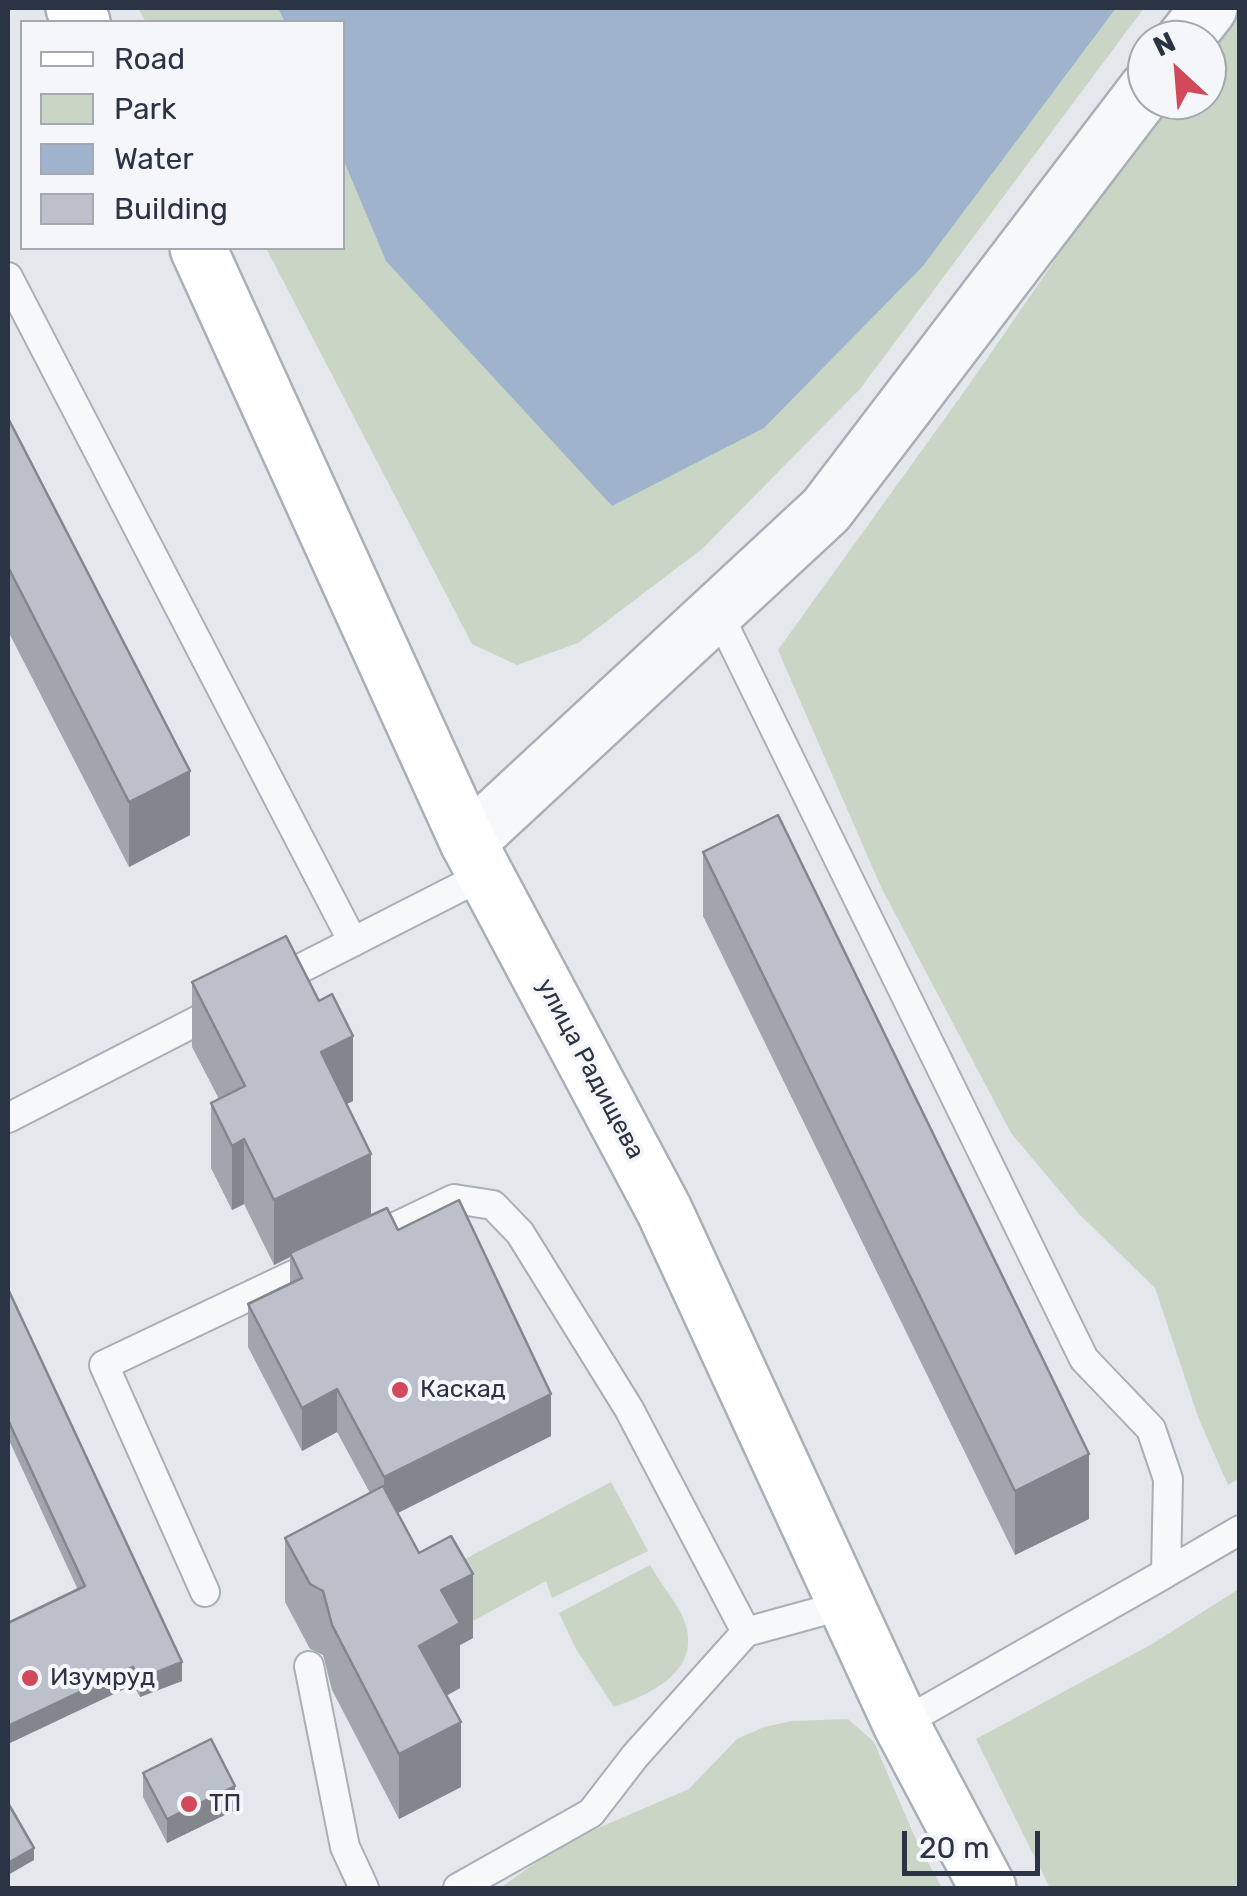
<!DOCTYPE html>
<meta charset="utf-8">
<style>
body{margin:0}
#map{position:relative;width:1247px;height:1896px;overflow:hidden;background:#e4e7ec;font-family:Rubik,sans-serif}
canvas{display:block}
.frame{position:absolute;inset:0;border:10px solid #2b3445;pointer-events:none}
.legend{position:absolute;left:20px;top:20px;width:325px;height:230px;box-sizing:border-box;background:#f4f6f9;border:2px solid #a4a8b1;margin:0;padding:12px 18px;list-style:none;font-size:30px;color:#2b3445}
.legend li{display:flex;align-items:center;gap:20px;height:50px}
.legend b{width:50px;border:2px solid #a4a8b1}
.north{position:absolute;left:1127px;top:20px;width:100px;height:100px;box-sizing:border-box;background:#f4f6f9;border:2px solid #a4a8b1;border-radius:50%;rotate:334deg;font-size:28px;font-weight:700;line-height:40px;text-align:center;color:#2b3445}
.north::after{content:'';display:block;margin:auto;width:35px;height:45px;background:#d1495b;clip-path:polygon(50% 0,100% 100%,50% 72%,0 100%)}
.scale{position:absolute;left:902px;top:1831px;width:138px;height:45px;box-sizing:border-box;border:5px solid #2b3445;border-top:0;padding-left:12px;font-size:30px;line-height:35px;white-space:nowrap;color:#2b3445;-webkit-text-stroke:8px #f4f6f9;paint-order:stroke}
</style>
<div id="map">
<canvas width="1247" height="1896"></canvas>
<div class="frame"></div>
<ul class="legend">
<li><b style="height:12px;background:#fff"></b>Road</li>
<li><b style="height:28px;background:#c9d6c5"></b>Park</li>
<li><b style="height:28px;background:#9fb4cc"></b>Water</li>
<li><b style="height:28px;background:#bbc0ca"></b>Building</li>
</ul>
<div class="north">N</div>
<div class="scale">20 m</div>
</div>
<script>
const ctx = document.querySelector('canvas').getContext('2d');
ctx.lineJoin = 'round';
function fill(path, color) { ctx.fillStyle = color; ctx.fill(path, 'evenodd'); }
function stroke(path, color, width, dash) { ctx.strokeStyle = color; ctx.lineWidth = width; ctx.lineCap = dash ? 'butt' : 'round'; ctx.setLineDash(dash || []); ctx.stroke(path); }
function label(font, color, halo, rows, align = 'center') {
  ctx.font = font + ' Rubik,sans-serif'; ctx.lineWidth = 8; ctx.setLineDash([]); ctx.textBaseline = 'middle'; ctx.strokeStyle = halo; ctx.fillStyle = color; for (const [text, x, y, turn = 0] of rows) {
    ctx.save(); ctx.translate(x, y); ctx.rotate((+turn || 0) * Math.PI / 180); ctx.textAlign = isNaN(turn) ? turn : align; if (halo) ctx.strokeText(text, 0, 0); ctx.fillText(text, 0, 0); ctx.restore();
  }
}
fill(new Path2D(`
 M 138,8 L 1144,8 L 860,389 L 702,549 L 578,643 L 517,665 L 472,644 L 266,248 L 342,248 L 342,22 L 146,22 Z
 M 1239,10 L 1240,1478 L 1228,1485 L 1198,1417 L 1155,1288 L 1079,1214 L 1011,1133 L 881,887 L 778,650 L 966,389 L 1073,234 L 1173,100 L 1207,100 L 1207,54 Z
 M 611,1482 L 648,1551 L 552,1598 L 546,1581 L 473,1621 L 444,1570 Z
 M 650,1565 C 658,1579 668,1592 677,1606 C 711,1663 661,1691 614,1707 L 576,1649 L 559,1613 Z
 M 1239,1589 L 1239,1888 L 1050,1888 L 976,1739 L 1152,1644 Z
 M 848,1719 L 874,1742 L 917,1842 L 942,1888 L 500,1888 L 541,1859 L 582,1835 L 689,1789 L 737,1739 L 764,1727 L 792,1721 Z`), '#c9d6c5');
fill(new Path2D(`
 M 278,8 L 1116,8 L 923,266 L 764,428 L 612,506 L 386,261 L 343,159 L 342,22 L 285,22 Z`), '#9fb4cc');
const lane = new Path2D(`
 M 8,277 L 353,942
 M 717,611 L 1084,1359 L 1151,1429 L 1168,1479 L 1166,1573 L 901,1724
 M 272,983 L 484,875
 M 8,1118 L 224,1007
 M 364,1242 L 454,1199 L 493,1205 L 520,1233 L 629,1409 L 746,1632
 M 1166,1573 L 1240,1530
 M 205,1592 L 104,1365 L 321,1262
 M 309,1666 L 345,1847 L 364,1888
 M 458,1888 L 591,1813 L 635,1756 L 746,1632 L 848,1604`);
const street = new Path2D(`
 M 1184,40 L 1209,8
 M 468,842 L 826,510 L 1147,89`);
const secondary = new Path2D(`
 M 74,8 L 82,22
 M 198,248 L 468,842 L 664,1210 L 901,1724 L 988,1888`);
stroke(lane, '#a9aeb7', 32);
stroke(street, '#a9aeb7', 60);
stroke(secondary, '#a9aeb7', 60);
stroke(lane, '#f7f8fa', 28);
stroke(street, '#f7f8fa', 55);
stroke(secondary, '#fff', 55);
fill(new Path2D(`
 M 8,418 L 190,835 L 129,867 L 8,631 Z
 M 703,852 L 1089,1519 L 1015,1555 L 703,916 Z
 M 192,982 L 353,1101 L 347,1104 L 371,1215 L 398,1230 L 551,1436 L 397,1513 L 419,1553 L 473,1638 L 460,1645 L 460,1688 L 446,1696 L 461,1787 L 399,1819 L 332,1690 L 323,1655 L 310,1649 L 285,1602 L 285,1538 L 370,1493 L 337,1432 L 302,1451 L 248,1347 L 248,1304 L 290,1284 L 290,1257 L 274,1265 L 244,1204 L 232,1210 L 211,1168 L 211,1103 L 219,1099 L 192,1047 Z
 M 8,1289 L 182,1681 L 140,1697 L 78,1590 L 8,1438 Z
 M 143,1773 L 235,1810 L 167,1843 L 143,1797 Z`), '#a1a5ae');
fill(new Path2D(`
 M 190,771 L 190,835 L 129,867 L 129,802 Z
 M 353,1036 L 353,1101 L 321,1116 L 321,1052 Z
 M 244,1139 L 244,1204 L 232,1210 L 232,1146 Z
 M 371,1154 L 371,1219 L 290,1253 L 290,1257 L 274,1265 L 274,1200 Z
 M 337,1389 L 337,1432 L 302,1451 L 302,1408 Z
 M 551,1394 L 551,1436 L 384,1520 L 384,1477 Z
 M 1089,1454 L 1089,1519 L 1015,1555 L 1015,1491 Z
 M 473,1574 L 473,1638 L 460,1645 L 460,1688 L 419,1711 L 419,1646 L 441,1590 Z
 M 182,1662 L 182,1681 L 140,1697 L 140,1679 Z
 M 133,1667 L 133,1685 L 8,1744 L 8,1726 Z
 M 461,1722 L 461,1787 L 399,1819 L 399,1754 Z
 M 235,1786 L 235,1810 L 167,1843 L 167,1819 Z
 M 34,1848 L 34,1860 L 8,1875 L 8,1863 Z`), '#83868d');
const building = new Path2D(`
 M 8,418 L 190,771 L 129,802 L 8,567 Z
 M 778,815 L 1089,1454 L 1015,1491 L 703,852 Z
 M 286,936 L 319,1001 L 332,994 L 353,1036 L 321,1052 L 371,1154 L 274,1200 L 244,1139 L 232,1146 L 211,1103 L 245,1086 L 192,982 Z
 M 459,1200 L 551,1394 L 384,1477 L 337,1389 L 302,1408 L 248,1304 L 302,1278 L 290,1253 L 387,1208 L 398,1230 Z
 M 8,1289 L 182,1662 L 140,1679 L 133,1667 L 8,1726 L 8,1623 L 85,1586 L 8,1420 Z
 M 383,1486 L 419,1553 L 451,1536 L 473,1574 L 441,1590 L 460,1623 L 419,1646 L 461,1722 L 399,1754 L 332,1625 L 323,1591 L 310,1584 L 285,1538 Z
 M 211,1739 L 235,1786 L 167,1819 L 143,1773 Z
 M 8,1803 L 34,1848 L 8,1863 Z`);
fill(building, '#bbc0ca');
stroke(building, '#83868d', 2.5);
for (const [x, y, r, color] of [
 [400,1390,10,"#d1495b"],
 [30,1678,10,"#d1495b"],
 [189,1804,10,"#d1495b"]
]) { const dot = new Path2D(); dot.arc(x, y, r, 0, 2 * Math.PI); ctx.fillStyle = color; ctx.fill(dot); stroke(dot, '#f4f6f9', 4); }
label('25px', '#2b3445', '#f4f6f9', [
 ["улица Радищева",590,1069,62]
]);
label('25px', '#2b3445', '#f4f6f9', [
 ["Каскад",420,1390],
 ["Изумруд",50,1678],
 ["ТП",209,1804]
], 'left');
</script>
